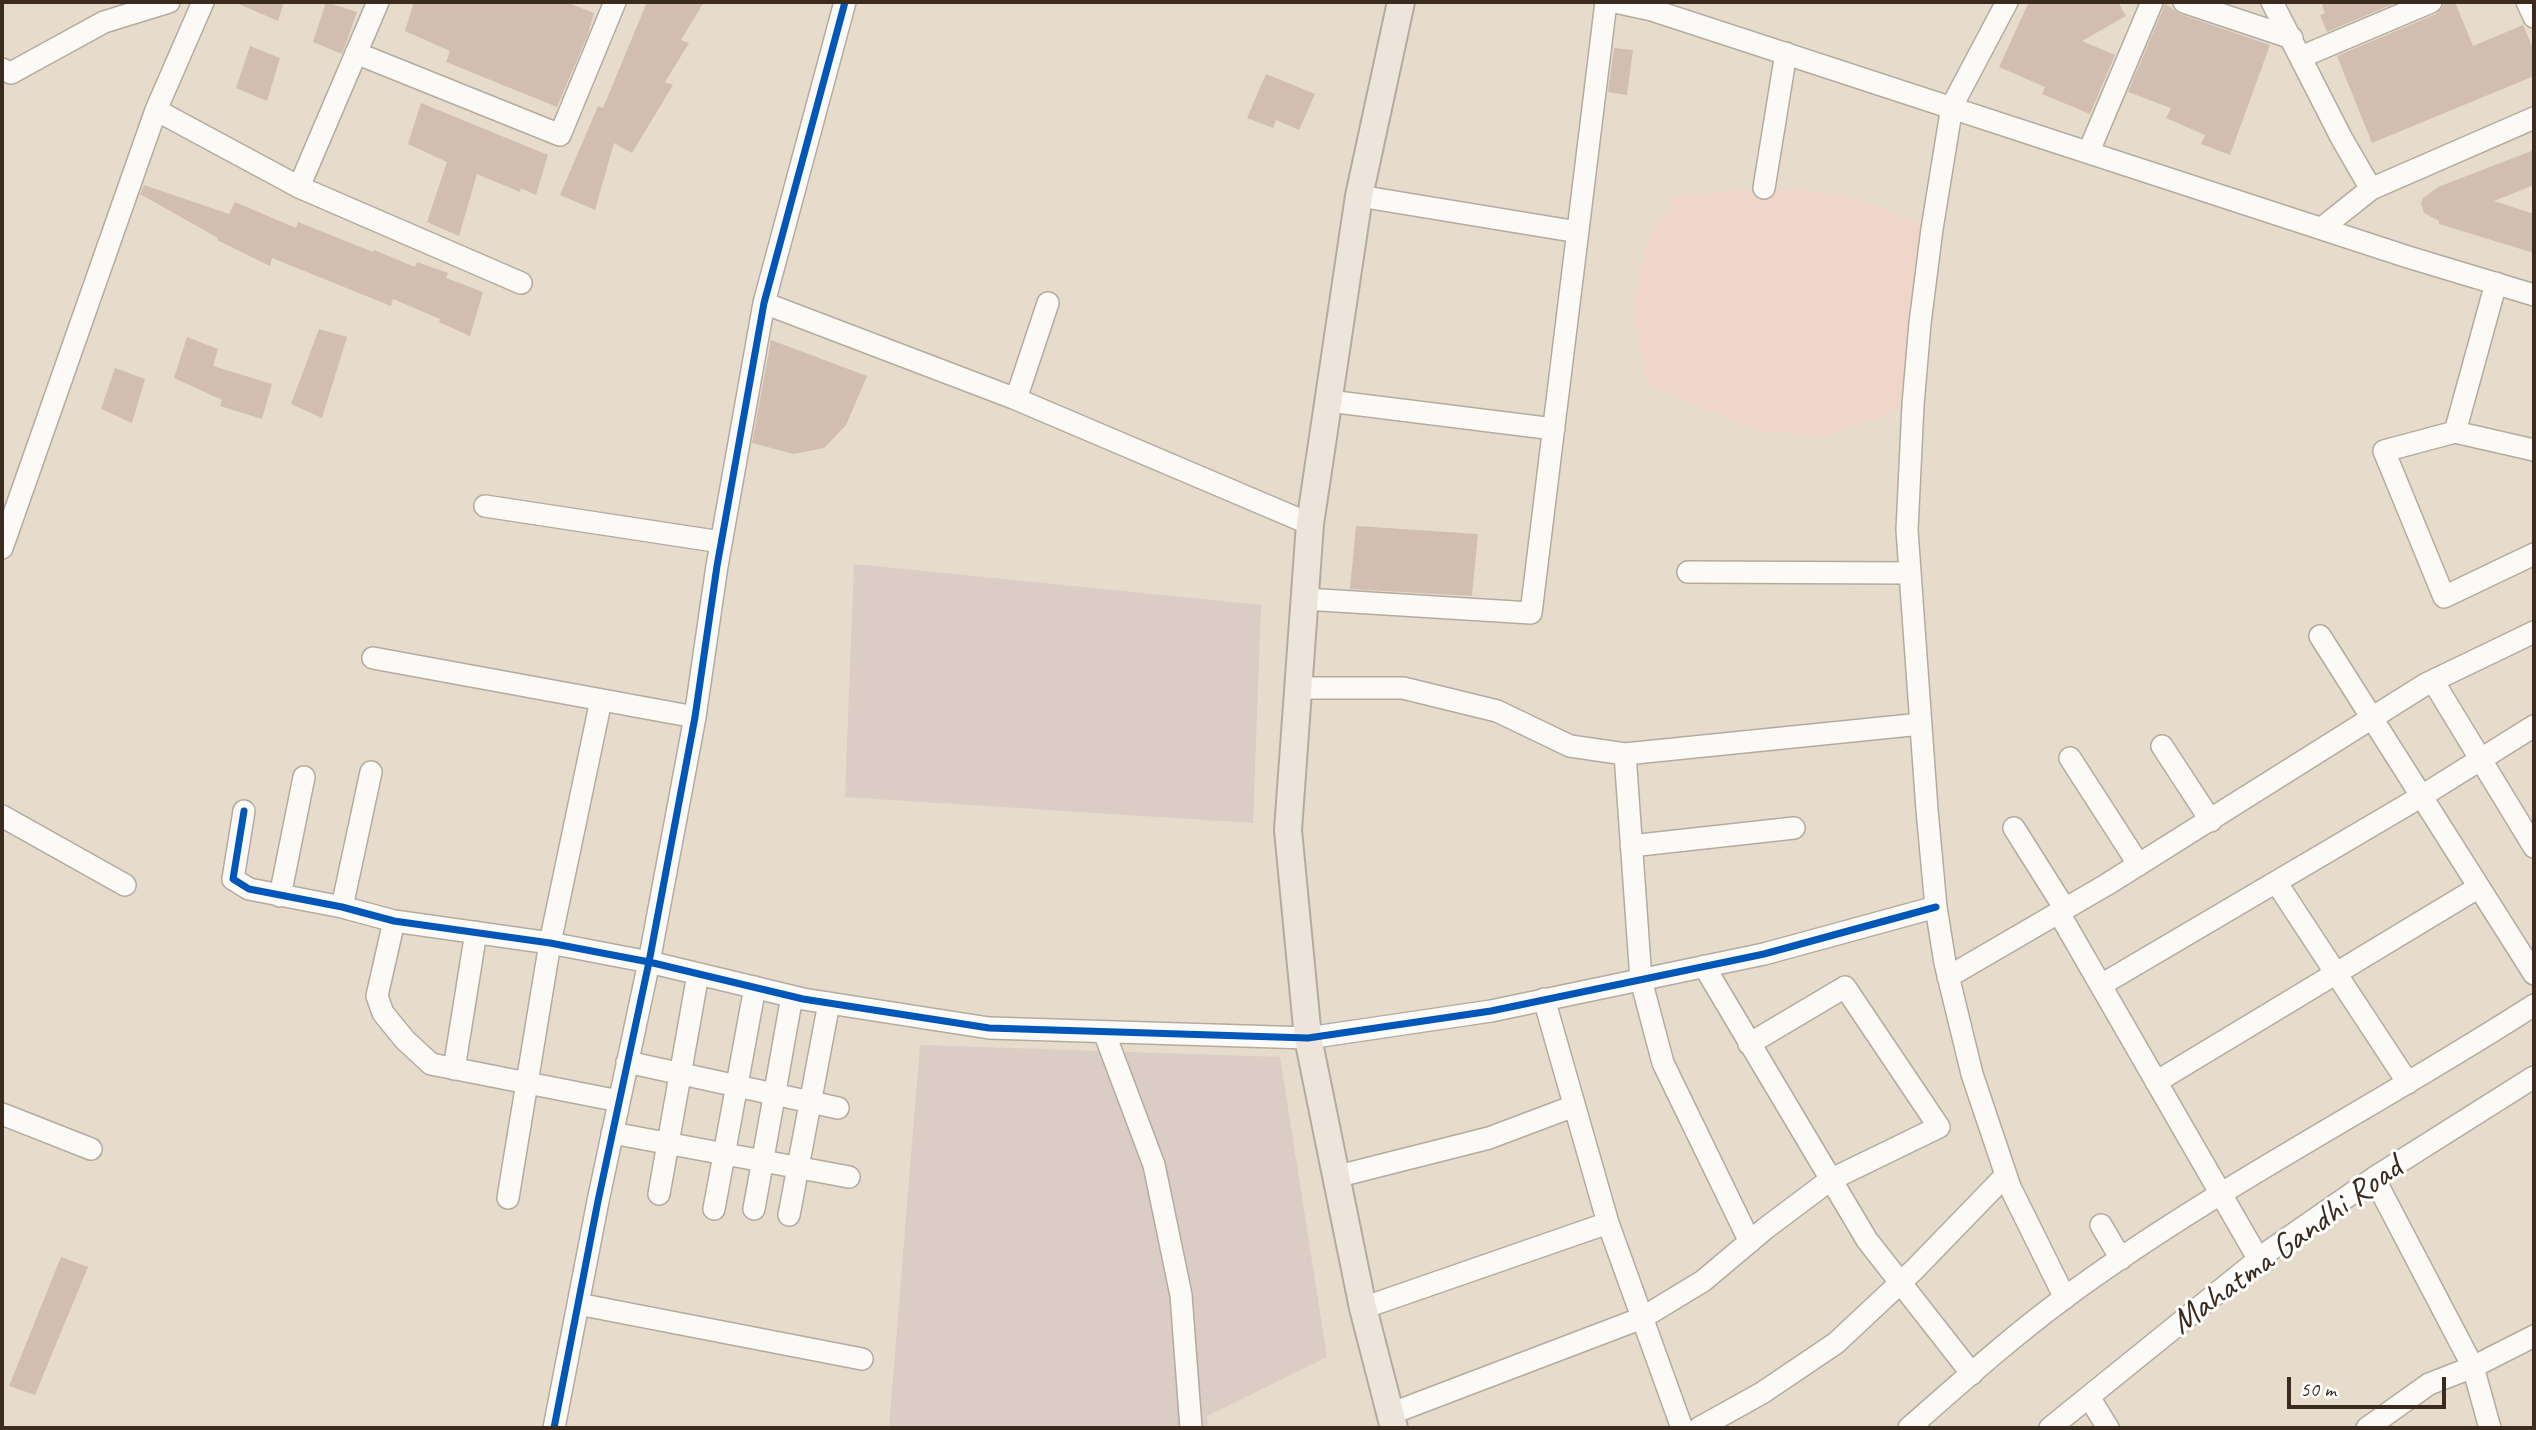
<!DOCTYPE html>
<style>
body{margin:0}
#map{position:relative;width:2536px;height:1430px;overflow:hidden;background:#e7dbcb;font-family:Caveat,sans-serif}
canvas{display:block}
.frame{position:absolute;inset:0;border:4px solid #3b2a1e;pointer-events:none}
.scale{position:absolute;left:2287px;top:1377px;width:159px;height:32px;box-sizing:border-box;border:4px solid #3b2a1e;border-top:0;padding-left:9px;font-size:21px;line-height:24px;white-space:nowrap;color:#3b2a1e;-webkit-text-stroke:5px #fff;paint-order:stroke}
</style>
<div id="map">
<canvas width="2536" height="1430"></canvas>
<div class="frame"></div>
<div class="scale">50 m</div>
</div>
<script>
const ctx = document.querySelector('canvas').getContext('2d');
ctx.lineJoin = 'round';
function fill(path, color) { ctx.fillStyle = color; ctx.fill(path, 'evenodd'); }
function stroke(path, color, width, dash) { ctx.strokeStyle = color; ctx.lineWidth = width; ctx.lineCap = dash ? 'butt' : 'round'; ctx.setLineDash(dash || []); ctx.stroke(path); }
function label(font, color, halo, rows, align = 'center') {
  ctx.font = font + ' Caveat,sans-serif'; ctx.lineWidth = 6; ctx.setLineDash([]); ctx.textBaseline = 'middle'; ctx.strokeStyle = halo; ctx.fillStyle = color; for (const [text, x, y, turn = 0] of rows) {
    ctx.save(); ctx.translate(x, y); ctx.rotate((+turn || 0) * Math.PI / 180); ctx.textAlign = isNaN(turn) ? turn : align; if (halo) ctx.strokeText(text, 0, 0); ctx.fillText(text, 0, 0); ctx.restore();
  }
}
fill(new Path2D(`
 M 1764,188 L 1848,195 L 1932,229 L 1913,405 L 1827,436 L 1753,430 L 1647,384 L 1634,311 L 1645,248 L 1675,196 Z`), '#f0d6c9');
fill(new Path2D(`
 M 854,564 L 1261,605 L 1253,823 L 845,797 Z
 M 920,1045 L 1280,1057 L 1327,1357 L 1207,1416 L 1208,1428 L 889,1428 Z`), '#dbccc5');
fill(new Path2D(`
 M 234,2 L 284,2 L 278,21 Z
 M 326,2 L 357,12 L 342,54 L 313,42 Z
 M 414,2 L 566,2 L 594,13 L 588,34 L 557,107 L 446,62 L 450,51 L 405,31 Z
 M 647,2 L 704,2 L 681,40 L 689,43 L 665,82 L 673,85 L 632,153 L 614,143 L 595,210 L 560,195 L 598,106 L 603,108 Z
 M 2029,2 L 2118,2 L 2126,16 L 2082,41 L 2115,55 L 2090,114 L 2042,94 L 2045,87 L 1999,67 Z
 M 2321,2 L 2398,2 L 2327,32 L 2320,15 L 2325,13 Z
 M 2444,2 L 2455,2 L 2473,46 L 2523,25 L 2534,51 L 2534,76 L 2372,143 L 2337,56 L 2436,14 L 2442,9 Z
 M 2165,4 L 2180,14 L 2270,45 L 2230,155 L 2201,144 L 2205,135 L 2166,118 L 2171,108 L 2128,92 Z
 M 250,46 L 280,58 L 267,101 L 236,88 Z
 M 1614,48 L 1633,50 L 1627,95 L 1608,92 Z
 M 1266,74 L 1315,94 L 1299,130 L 1276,120 L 1273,128 L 1247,118 Z
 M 421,103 L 548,155 L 536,195 L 521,188 L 520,192 L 477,174 L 459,236 L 427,222 L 447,162 L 408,144 Z
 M 2534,150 L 2534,185 L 2494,201 L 2534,214 L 2534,253 L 2439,224 L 2439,221 L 2424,213 L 2421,203 L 2423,198 L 2438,187 Z
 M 144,185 L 229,214 L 235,202 L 296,228 L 298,222 L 373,252 L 374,250 L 415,267 L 417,262 L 448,273 L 446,278 L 483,292 L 470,336 L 439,322 L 440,319 L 393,299 L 391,306 L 272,258 L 270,266 L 217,240 L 218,238 L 140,194 Z
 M 319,329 L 347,337 L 322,418 L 291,404 Z
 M 187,337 L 218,349 L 213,366 L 272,384 L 262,419 L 220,406 L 222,400 L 174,378 Z
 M 771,340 L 867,376 L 846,425 L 824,448 L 794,454 L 752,443 Z
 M 115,368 L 145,379 L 132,423 L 101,409 Z
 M 1356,526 L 1478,534 L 1472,596 L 1350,589 Z
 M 61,1257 L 88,1267 L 35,1395 L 9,1386 Z`), '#d2beb0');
const minor = new Path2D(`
 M 378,2 L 299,187 L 521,283
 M 1615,2 L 1652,10 L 2408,257 L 2534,295
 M 2007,2 L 1952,106 L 1932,229 L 1920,323 L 1913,405 L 1907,530 L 1927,810 L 1936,907 L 1945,963 L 1972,1074 L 2010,1187 L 2065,1298
 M 2184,2 L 2292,38
 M 2272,2 L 2342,139 L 2371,189
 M 2527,2 L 2534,17
 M 356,53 L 560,135 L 615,2
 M 2301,57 L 2431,2
 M 2,69 L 11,73 L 104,22 L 169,2
 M 156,110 L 299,187
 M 2089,151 L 2152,2
 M 1764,188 L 1786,53
 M 1359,196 L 1578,232
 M 2322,228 L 2371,189 L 2534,118
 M 2496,283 L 2455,432 L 2534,450
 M 764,303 L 1016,399 L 1310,524
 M 1016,399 L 1048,303
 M 1329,401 L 1554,429
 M 2455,432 L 2384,451 L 2444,597 L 2534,554
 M 485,506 L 721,542
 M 2,548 L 156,110 L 203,2
 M 1688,572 L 1910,573
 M 1305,599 L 1531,613 L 1606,2
 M 2320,636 L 2534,974
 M 373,658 L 695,717
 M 2433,681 L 2534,847
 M 1298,688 L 1403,688 L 1497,711 L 1570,746 L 1625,754 L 1921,724
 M 2162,746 L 2211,821
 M 1625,754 L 1641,980 L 1663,1063 L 1750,1242
 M 2070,758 L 2139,865
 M 244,811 L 233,879 L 249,889 L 342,907 L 394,921 L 550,943 L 649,962 L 803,999 L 989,1028 L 1308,1038 L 1491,1011 L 1764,954 L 1936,907
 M 2,816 L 125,885
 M 2014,828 L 2065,909
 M 1631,846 L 1794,828
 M 2276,882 L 2408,1083
 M 280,896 L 304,777
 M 342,907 L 371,772
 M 2059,913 L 2259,1260
 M 394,921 L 377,996 L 383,1013 L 405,1040 L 431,1064 L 619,1101
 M 1704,966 L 1867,1240 L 1972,1374
 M 1948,977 L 2106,885 L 2426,684 L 2534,632
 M 2101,985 L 2422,796 L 2534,726
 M 1544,999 L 1608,1223 L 1682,1428
 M 1104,1032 L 1154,1165 L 1181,1295 L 1191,1428
 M 627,1062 L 838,1108
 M 454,1069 L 476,932
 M 2156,1082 L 2479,887
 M 2,1114 L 91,1149
 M 612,1133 L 849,1177
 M 1335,1177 L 1489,1138 L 1574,1106
 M 2374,1178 L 2473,1367 L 2490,1428
 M 659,1194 L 698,974
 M 508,1198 L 550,943 L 601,700
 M 714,1209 L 755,987
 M 754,1209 L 792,996
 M 789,1215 L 829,1003
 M 2101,1225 L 2121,1259
 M 578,1304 L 862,1359
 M 1363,1308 L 1608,1223
 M 2089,1397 L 2108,1428
 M 1390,1414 L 1642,1318 L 1703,1281 L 1766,1228 L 1830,1180 L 1939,1127 L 1845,987 L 1749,1044
 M 554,1428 L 598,1201 L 649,962 L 695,717 L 717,566 L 764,303 L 845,2
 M 1699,1428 L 1762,1393 L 1836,1343 L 1914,1270 L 2006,1175
 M 1909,1428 C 1959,1384 2009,1339 2063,1299 C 2212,1189 2379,1105 2534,1005
 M 2050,1428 L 2269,1251 L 2374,1178 L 2534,1077
 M 2367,1428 L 2429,1384 L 2473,1367 L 2534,1336`);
const major = new Path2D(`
 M 1394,1428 L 1363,1308 L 1308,1038 L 1288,830 L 1310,524 L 1359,196 L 1401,2`);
stroke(minor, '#b4aba0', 24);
stroke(major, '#b4aba0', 30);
stroke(minor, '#fbfaf7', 21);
stroke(major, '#ede4db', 26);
stroke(new Path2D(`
 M 244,811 L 233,879 L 249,889 L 342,907 L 394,921 L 550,943 L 649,962 L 803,999 L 989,1028 L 1308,1038 L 1491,1011 L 1764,954 L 1936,907
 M 554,1428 L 598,1201 L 649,962 L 695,717 L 717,566 L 764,303 L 845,2`), '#0057b8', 7);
label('35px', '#3b2a1e', '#fff', [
 ["Mahatma Gandhi Road",2287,1246,-36]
]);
</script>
